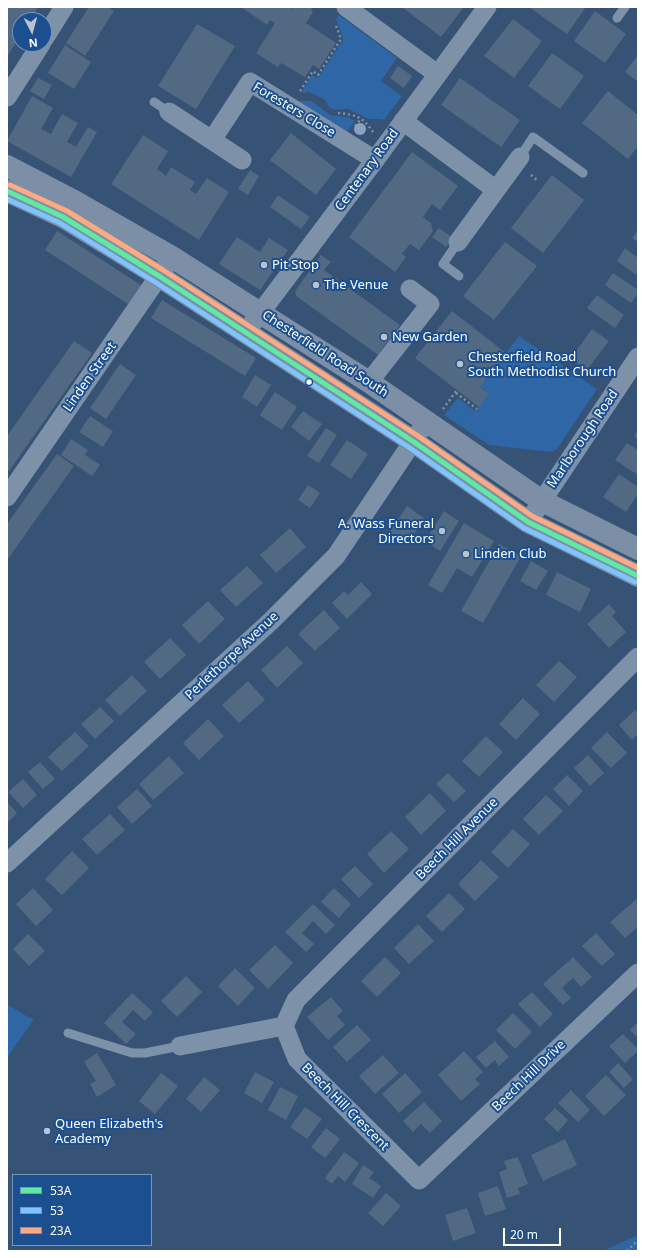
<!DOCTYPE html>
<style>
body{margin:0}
#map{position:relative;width:645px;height:1258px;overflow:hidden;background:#365274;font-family:"Noto Sans",sans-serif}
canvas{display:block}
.frame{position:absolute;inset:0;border:8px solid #fff;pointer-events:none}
.legend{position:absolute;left:12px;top:1174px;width:140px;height:72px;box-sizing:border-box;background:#1b4f8f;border:1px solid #7695bc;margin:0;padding:5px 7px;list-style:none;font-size:12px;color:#fff}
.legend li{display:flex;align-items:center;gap:8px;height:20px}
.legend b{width:20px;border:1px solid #7695bc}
.north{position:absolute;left:12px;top:12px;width:40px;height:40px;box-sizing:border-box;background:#1b4f8f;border:1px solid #7695bc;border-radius:50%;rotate:174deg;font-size:11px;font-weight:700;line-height:16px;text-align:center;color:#fff}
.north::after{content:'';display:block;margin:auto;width:14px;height:18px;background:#b9c2ce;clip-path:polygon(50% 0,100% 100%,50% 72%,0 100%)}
.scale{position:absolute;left:503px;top:1228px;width:58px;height:18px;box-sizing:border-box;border:2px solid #fff;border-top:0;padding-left:5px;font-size:12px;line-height:14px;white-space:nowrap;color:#fff;-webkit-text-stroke:3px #1b4f8f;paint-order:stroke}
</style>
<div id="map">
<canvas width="645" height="1258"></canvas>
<div class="frame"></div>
<ul class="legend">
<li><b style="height:5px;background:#60e9a3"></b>53A</li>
<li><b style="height:5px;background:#80c4ff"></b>53</li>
<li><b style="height:5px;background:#ffa980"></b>23A</li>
</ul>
<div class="north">N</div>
<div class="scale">20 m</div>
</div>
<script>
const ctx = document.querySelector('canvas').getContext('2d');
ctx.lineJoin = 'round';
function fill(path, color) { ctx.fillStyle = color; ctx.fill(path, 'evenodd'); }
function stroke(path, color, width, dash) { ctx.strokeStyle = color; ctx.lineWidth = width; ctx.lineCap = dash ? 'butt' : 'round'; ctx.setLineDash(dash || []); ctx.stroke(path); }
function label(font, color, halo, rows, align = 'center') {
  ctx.font = font + ' "Noto Sans",sans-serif'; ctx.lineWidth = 4; ctx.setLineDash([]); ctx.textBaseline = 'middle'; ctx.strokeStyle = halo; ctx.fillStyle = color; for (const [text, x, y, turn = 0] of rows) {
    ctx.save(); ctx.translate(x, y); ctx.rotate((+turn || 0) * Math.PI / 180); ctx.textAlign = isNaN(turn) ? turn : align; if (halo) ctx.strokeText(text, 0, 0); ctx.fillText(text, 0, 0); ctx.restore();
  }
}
fill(new Path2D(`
 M 339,15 L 397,58 L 381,81 L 402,96 L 384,120 L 381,119 L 368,119 L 348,109 L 334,110 L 329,107 L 326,101 L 322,98 L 309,92 L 301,93 L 312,75 L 318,78 L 343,40 L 341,32 L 336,19 Z
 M 296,101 L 312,101 L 330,115 L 348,117 L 355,121 L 347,132 Z
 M 519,336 L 597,389 L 557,449 L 551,452 L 489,445 L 444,415 L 458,398 L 475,411 L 489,394 L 480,387 Z
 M 7,1004 L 28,1017 L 34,1019 L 7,1058 Z
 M 638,1235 L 638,1251 L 603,1251 Z`), '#2f66a5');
fill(new Path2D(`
 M 7,7 L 38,7 L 30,20 L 20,20 L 20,36 L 7,57 Z
 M 89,7 L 108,7 L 114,11 L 85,56 L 66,43 Z
 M 241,7 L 289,7 L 292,9 L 293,7 L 313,7 L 311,10 L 313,12 L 306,23 L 336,43 L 319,69 L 313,65 L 305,77 L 281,63 L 278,67 L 256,53 L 275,23 L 270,20 L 267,25 Z
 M 402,7 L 464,7 L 441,37 Z
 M 529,7 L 586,7 L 567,34 Z
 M 595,11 L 626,34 L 605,63 L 574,41 Z
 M 513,19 L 542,41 L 514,78 L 484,56 Z
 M 197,24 L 235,46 L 196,109 L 158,86 Z
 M 65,45 L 91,62 L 74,89 L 48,73 Z
 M 552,53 L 584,76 L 560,109 L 528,86 Z
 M 638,55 L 638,82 L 625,72 Z
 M 398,66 L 412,76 L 404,88 L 390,78 Z
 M 38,78 L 52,85 L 44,99 L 30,91 Z
 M 460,78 L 520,120 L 501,147 L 441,105 Z
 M 608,91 L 638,115 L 638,146 L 628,159 L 582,123 Z
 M 32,96 L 53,108 L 41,129 L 51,134 L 62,114 L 78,123 L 67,142 L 76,147 L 88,127 L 97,132 L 71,177 L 7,141 Z
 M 291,133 L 336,169 L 316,195 L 270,160 Z
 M 143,135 L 168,151 L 157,169 L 166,176 L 171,167 L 195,182 L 190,190 L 196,194 L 207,178 L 229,192 L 199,240 L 111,184 Z
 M 412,152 L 458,186 L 440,210 L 432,204 L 423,217 L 431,223 L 433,231 L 419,250 L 410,244 L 402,254 L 406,257 L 395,272 L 349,237 Z
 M 250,170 L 259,176 L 248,195 L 238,189 Z
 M 552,175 L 584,200 L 543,253 L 511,228 Z
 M 278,195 L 310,217 L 301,229 L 270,207 Z
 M 439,228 L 453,238 L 446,247 L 432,237 Z
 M 638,230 L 638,242 L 632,238 Z
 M 57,231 L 144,287 L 131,306 L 45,250 Z
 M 237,237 L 260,252 L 269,238 L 288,250 L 260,290 L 219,264 Z
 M 505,242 L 537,266 L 494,320 L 463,296 Z
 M 625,248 L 638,258 L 638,276 L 617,261 Z
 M 321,255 L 331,262 L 324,270 L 400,325 L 378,355 L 296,296 L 295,291 Z
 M 613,273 L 638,290 L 638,293 L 631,303 L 605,285 Z
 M 597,295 L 624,315 L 615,328 L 587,308 Z
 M 162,300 L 256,358 L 245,376 L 151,318 Z
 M 452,311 L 506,353 L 480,387 L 489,394 L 479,407 L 415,358 Z
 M 592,329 L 609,341 L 587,370 L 571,358 Z
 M 74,341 L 92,353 L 9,471 L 7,470 L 7,436 Z
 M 120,364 L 136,375 L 106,419 L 90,408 Z
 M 255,375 L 271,385 L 257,407 L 242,397 Z
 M 275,392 L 297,407 L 282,430 L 260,415 Z
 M 303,411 L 322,424 L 309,441 L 291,427 Z
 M 90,416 L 113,431 L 103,447 L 79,432 Z
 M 326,428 L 337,435 L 319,463 L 307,456 Z
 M 638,430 L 638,439 L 634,436 Z
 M 71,439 L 88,450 L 85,455 L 100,465 L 92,476 L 61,455 Z
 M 347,440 L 368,454 L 351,479 L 330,465 Z
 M 627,443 L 638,450 L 638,475 L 615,460 Z
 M 57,454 L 74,466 L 7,560 L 7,524 Z
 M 619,474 L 638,487 L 638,494 L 626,512 L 603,497 Z
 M 308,485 L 320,493 L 310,508 L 298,500 Z
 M 407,506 L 425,519 L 406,545 L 389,533 Z
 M 444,511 L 459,521 L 440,551 L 425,541 Z
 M 464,523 L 494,541 L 472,577 L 457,568 L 442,593 L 428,585 Z
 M 290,528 L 306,547 L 276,573 L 260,555 Z
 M 499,544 L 521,556 L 483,623 L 461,611 Z
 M 531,561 L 548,571 L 536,590 L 520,581 Z
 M 247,566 L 263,583 L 236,607 L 220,590 Z
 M 557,572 L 591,589 L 580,612 L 546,595 Z
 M 361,582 L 372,594 L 347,619 L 332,603 L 344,591 L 348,595 Z
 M 208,601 L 225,619 L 199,644 L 182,625 Z
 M 609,604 L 616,612 L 612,616 L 626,632 L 609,648 L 587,624 Z
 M 324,610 L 340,628 L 315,651 L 298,634 Z
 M 170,638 L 186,655 L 160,679 L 144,662 Z
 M 287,646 L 303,663 L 277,688 L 261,670 Z
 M 559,661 L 577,677 L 554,702 L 536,685 Z
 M 132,675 L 147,691 L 120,716 L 105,700 Z
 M 248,681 L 265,700 L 239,723 L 222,705 Z
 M 523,698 L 540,714 L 516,740 L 499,724 Z
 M 100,707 L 114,721 L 95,739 L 81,724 Z
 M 635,710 L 638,714 L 638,734 L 632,740 L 619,725 Z
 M 208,719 L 224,736 L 199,760 L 183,743 Z
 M 75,732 L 89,746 L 62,771 L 48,757 Z
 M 607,732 L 627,753 L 611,768 L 591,748 Z
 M 486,736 L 503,752 L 479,777 L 462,761 Z
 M 588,755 L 604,773 L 590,786 L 574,768 Z
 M 169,756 L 184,773 L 153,800 L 139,784 Z
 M 40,762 L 55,779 L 43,789 L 28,772 Z
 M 448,773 L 466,791 L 454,802 L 436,784 Z
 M 567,775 L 583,791 L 569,806 L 553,789 Z
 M 23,779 L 37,795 L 23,808 L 8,792 Z
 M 137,789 L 152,806 L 132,824 L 117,807 Z
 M 430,793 L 446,811 L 421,835 L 405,817 Z
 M 546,795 L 563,811 L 539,835 L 523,819 Z
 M 7,802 L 17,813 L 7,823 Z
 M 110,814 L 125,830 L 97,855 L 82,839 Z
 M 513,829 L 530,844 L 508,868 L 491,852 Z
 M 391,831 L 409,849 L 384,873 L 367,854 Z
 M 72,851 L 89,868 L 62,895 L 45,879 Z
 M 481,860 L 499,877 L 475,901 L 458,884 Z
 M 355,866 L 373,884 L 359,898 L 341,879 Z
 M 33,888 L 53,910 L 36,926 L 16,904 Z
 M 334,888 L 351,904 L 339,918 L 321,902 Z
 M 449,893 L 465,909 L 442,932 L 426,916 Z
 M 638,898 L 638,927 L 625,938 L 610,922 Z
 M 313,904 L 335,925 L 326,934 L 313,921 L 302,933 L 314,944 L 306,952 L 285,932 Z
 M 418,924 L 434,941 L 409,964 L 394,948 Z
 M 596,933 L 615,954 L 602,966 L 582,946 Z
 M 28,934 L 45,951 L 29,966 L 13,949 Z
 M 275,945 L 293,963 L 268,989 L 249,970 Z
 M 385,957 L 401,973 L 377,997 L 361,981 Z
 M 573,957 L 592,977 L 581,987 L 573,978 L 562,988 L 571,998 L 563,1005 L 543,984 Z
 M 235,968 L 255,988 L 238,1006 L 218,986 Z
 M 186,976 L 202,992 L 177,1017 L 161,1001 Z
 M 532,992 L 553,1014 L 540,1027 L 518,1004 Z
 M 132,993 L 153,1012 L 145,1021 L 133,1010 L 122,1022 L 136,1034 L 126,1044 L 104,1023 Z
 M 331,997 L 343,1011 L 337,1016 L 345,1025 L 328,1040 L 307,1017 Z
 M 513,1013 L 532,1032 L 515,1049 L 496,1030 Z
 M 638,1022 L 638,1038 L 630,1030 Z
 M 357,1025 L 371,1040 L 347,1062 L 333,1047 Z
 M 623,1034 L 638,1049 L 638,1051 L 625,1063 L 609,1046 Z
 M 495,1041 L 509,1057 L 499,1066 L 495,1060 L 486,1068 L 476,1057 Z
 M 464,1051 L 483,1072 L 475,1079 L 480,1084 L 461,1101 L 438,1075 Z
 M 97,1053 L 116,1085 L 97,1097 L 90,1084 L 96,1081 L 84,1062 Z
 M 383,1055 L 399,1073 L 375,1094 L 359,1076 Z
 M 618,1063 L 633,1079 L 624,1088 L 609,1072 Z
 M 255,1072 L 274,1082 L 262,1103 L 244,1093 Z
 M 161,1073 L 178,1086 L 155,1114 L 139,1101 Z
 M 405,1073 L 422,1092 L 399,1113 L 382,1094 Z
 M 606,1075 L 626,1095 L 604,1116 L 585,1096 Z
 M 204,1077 L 220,1090 L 201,1112 L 186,1099 Z
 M 280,1087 L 298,1096 L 286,1120 L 268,1110 Z
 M 571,1090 L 590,1110 L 578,1122 L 558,1103 Z
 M 424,1102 L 442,1121 L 430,1133 L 421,1124 L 413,1132 L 403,1121 Z
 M 305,1107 L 322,1119 L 307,1139 L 290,1127 Z
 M 555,1108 L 568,1120 L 558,1132 L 544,1119 Z
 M 326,1128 L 340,1139 L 325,1158 L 311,1147 Z
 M 565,1139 L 577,1165 L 543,1181 L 531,1155 Z
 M 344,1152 L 359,1163 L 345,1182 L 338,1176 L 332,1184 L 325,1178 Z
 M 518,1157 L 528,1184 L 518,1188 L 520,1194 L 507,1198 L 499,1172 L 507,1169 L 504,1161 Z
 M 363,1165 L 374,1172 L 369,1178 L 381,1186 L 373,1198 L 352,1184 Z
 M 498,1186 L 506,1209 L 485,1216 L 478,1193 Z
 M 386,1193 L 401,1206 L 383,1226 L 368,1213 Z
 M 467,1208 L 476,1233 L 453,1241 L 445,1215 Z`), '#526984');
stroke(new Path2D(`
 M 300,91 L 313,71 L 318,75 L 341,39 L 335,23
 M 338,113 C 356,115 362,116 373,132
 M 355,126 L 361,119
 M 531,175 L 538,181
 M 456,393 L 477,409
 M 443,409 L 457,390
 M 627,1251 L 638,1240`), '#7d92a8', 2.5, [2, 3]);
stroke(new Path2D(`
 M 617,18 L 625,7
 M 154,102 L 169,112
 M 520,157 L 533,137 L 583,173
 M 458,242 L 443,264 L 459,276
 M 68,1033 L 132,1053 L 145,1053 L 180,1046`), '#7d92a8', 9);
stroke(new Path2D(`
 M 346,7 L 437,74
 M 44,39 L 64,7
 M 7,97 L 41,44
 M 169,112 L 242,160
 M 403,121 L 496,190
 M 212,140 L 250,82 L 375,160
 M 458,242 L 520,157
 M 246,332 L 375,160 L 487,7
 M 369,382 L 430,304 L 410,289
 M 7,497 L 172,257
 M 528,522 L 638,357
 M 7,863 L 271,621 L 336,556 L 426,422
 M 284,1026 L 296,1000 L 638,657
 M 284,1026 L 297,1059 L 419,1180 L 638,973
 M 180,1046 L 284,1026`), '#7d92a8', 19);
stroke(new Path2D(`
 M 7,166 L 76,202 L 172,257 L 369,382 L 542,501 L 638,549
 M 7,191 L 63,217 L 159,276 L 414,442 L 528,522 L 638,576`), '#7d8ea7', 22);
stroke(new Path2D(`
 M 7,191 L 63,217 L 159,276 L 414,442 L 528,522 L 638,576`), '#60e9a3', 5);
stroke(new Path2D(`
 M 7,199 L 60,223 L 155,282 L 410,448 L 524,528 L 635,582`), '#80c4ff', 5);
stroke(new Path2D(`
 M 10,185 L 67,211 L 163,270 L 418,436 L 532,516 L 638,568`), '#ffa980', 5);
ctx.fillStyle = '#8aa2be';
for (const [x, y] of [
 [360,129]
]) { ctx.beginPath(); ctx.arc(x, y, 6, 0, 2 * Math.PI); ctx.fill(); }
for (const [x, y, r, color] of [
 [264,265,4,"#b9c2ce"],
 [316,285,4,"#b9c2ce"],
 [384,337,4,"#b9c2ce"],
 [460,364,4,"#b9c2ce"],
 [309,382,3.5,"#fff"],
 [442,531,4,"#b9c2ce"],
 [466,554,4,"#b9c2ce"],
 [47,1131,4,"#b9c2ce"]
]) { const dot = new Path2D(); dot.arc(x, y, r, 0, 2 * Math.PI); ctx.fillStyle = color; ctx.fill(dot); stroke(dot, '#1b4f8f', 1.5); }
label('13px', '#fff', '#1b4f8f', [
 ["Foresters Close",294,110,31],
 ["Centenary Road",367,170,-54],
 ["Chesterfield Road South",325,354,33],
 ["Linden Street",90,377,-55],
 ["Marlborough Road",583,439,-56],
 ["Perlethorpe Avenue",232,656,-43],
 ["Beech Hill Avenue",457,839,-45],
 ["Beech Hill Drive",529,1076,-44],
 ["Beech Hill Crescent",345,1107,45]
]);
label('13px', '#fff', '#1b4f8f', [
 ["Pit Stop",272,265],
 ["The Venue",324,285],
 ["New Garden",392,337],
 ["Chesterfield Road",468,357],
 ["South Methodist Church",468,372],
 ["A. Wass Funeral",434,524,"right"],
 ["Directors",434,539,"right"],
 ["Linden Club",474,554],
 ["Queen Elizabeth's",55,1124],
 ["Academy",55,1139]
], 'left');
</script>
